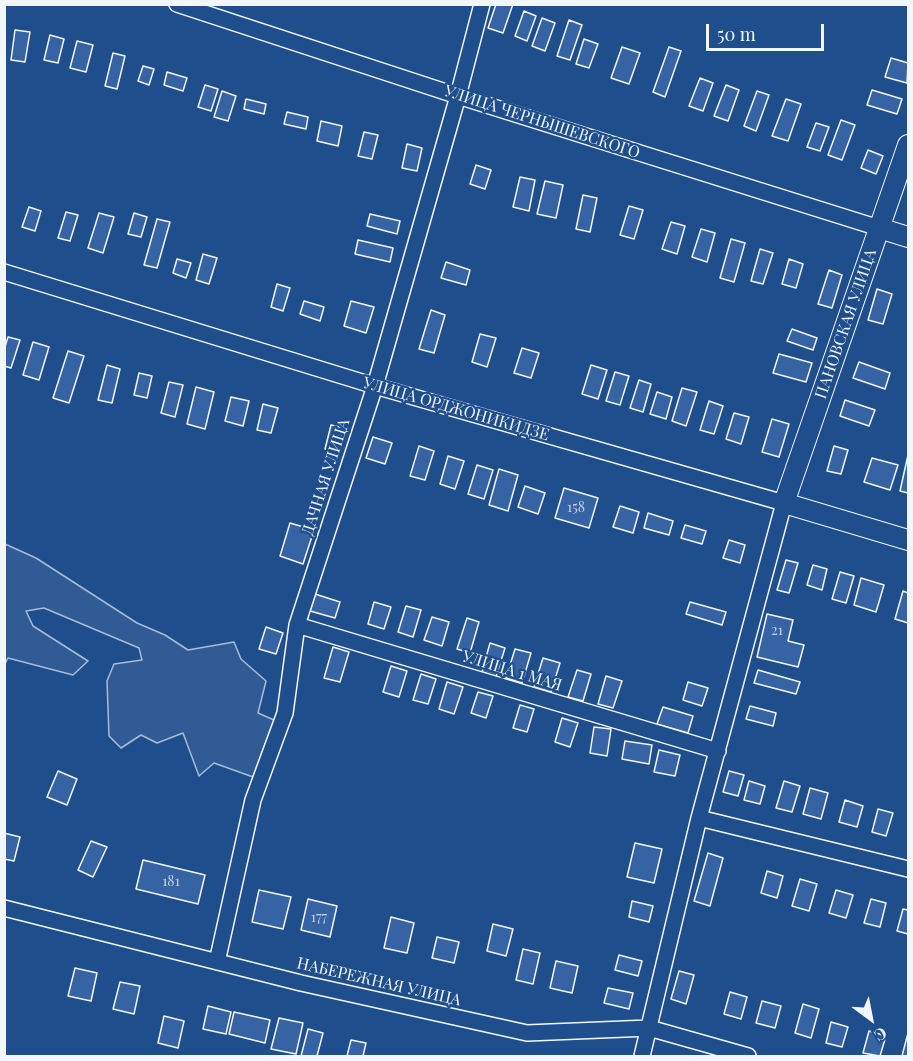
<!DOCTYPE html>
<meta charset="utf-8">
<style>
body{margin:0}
#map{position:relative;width:913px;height:1061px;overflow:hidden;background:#1f4e8c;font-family:"Playfair Display",serif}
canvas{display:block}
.frame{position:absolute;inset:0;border:6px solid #f2f6ff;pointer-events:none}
.north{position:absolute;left:841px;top:989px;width:60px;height:60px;-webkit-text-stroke:4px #1f4e8c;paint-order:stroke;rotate:148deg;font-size:16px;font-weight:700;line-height:24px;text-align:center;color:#f2f6ff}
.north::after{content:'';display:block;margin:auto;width:21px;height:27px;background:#f2f6ff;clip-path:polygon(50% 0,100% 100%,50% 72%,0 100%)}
.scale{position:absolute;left:706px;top:24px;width:118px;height:27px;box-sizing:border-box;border:3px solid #f2f6ff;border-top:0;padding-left:8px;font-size:18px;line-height:21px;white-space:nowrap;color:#f2f6ff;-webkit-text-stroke:4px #1f4e8c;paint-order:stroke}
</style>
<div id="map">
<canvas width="913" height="1061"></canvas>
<div class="frame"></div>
<div class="north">С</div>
<div class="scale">50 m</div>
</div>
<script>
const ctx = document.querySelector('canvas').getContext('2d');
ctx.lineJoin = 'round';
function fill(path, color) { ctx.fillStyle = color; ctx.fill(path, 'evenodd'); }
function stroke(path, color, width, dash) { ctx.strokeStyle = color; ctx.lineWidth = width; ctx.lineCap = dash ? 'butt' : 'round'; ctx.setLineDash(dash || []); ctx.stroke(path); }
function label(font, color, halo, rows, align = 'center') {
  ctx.font = font + ' "Playfair Display",serif'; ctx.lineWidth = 4.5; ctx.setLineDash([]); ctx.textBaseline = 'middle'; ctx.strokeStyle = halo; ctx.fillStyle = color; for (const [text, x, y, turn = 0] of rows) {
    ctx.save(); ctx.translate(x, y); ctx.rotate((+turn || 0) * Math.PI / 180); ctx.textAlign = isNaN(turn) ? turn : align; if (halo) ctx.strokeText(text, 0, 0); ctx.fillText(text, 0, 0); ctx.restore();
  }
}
const built = new Path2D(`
 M 5,544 L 36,558 L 137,623 L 165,635 L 188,650 L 234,642 L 241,659 L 266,681 L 258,713 L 274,720 L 253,777 L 214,763 L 199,776 L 183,733 L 157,743 L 141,735 L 121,748 L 109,736 L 107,681 L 114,664 L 142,660 L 139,648 L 44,608 L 26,611 L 33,626 L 88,661 L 73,675 L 8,658 L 5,664 Z`);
fill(built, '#305b95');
stroke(built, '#a8bbd7', 1.5);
const building = new Path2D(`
 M 496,4 L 513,4 L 503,33 L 488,28 Z
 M 524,11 L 536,16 L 527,41 L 515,36 Z
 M 542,18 L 555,23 L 545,51 L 532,46 Z
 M 569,20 L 582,25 L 570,60 L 557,56 Z
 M 15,30 L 30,32 L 25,62 L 11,60 Z
 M 50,35 L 64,39 L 58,63 L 44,60 Z
 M 584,39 L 598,44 L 589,68 L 576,64 Z
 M 77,41 L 93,45 L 86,72 L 70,68 Z
 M 622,47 L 640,53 L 629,84 L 611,78 Z
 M 669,47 L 681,51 L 665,97 L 653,92 Z
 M 113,53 L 125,56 L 117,89 L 105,86 Z
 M 891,58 L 908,63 L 907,83 L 885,77 Z
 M 143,66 L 154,69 L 149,85 L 138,81 Z
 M 167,72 L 187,78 L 183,91 L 164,85 Z
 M 700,78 L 713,83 L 703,111 L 689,106 Z
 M 205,85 L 218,89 L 211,111 L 198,107 Z
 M 726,85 L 739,90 L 728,121 L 714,116 Z
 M 872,90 L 902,99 L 897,114 L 867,105 Z
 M 222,91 L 236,96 L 228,121 L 214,117 Z
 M 757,91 L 769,95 L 756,131 L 744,126 Z
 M 246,99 L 266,104 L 264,114 L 244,109 Z
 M 786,99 L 801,104 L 788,141 L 772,136 Z
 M 287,112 L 308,117 L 306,129 L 284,124 Z
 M 841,120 L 855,125 L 842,160 L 828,155 Z
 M 321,121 L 342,126 L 338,146 L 317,141 Z
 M 816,123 L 829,127 L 820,151 L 807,147 Z
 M 364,132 L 378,135 L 372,159 L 358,156 Z
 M 407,144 L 422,148 L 417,171 L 402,168 Z
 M 868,150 L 883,156 L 876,174 L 861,168 Z
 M 476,165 L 491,170 L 485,189 L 470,184 Z
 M 520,177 L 535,180 L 529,211 L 513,207 Z
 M 545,181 L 563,185 L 556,218 L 537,214 Z
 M 583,195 L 597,198 L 590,232 L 576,229 Z
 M 629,206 L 643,210 L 634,239 L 620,235 Z
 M 29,207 L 41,211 L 35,231 L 22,227 Z
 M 66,212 L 78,215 L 70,241 L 58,238 Z
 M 99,213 L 114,217 L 103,253 L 88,248 Z
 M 134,213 L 147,217 L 141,237 L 128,234 Z
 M 370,214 L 400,221 L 397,234 L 367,226 Z
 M 157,219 L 170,222 L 157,268 L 144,265 Z
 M 671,222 L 685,226 L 677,254 L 662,249 Z
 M 701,229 L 715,233 L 707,262 L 692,257 Z
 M 731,239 L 745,243 L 734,282 L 720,278 Z
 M 358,240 L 393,248 L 390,262 L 355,254 Z
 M 760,249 L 773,253 L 763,284 L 751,281 Z
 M 203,254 L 217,258 L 209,284 L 196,280 Z
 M 177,259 L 191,263 L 186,278 L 173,273 Z
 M 789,259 L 803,264 L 796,288 L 782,284 Z
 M 446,262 L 470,270 L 466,285 L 441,278 Z
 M 829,270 L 842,275 L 832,308 L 818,304 Z
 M 277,284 L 290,288 L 283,311 L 271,307 Z
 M 877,289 L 892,294 L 883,324 L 868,320 Z
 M 304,301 L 324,307 L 320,321 L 300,314 Z
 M 351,301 L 374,307 L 366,333 L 344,326 Z
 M 431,310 L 445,315 L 434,353 L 419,349 Z
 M 792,329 L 817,338 L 813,350 L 787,341 Z
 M 480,334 L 496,338 L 487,367 L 472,362 Z
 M 8,337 L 20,340 L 11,368 L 4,366 L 4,350 Z
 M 33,342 L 49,347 L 39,380 L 23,375 Z
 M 522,348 L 539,353 L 531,378 L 514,373 Z
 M 68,351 L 84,356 L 69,403 L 53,398 Z
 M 779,354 L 812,363 L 806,382 L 773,373 Z
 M 859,362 L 890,373 L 885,389 L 853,378 Z
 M 107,365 L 120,369 L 112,403 L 98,400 Z
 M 591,365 L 607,370 L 598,399 L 582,394 Z
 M 615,372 L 629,376 L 620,405 L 606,401 Z
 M 139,373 L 152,376 L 147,398 L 134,395 Z
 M 639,380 L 651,384 L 643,412 L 630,408 Z
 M 169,382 L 183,385 L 175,417 L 161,413 Z
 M 196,387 L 214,392 L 205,429 L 187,424 Z
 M 682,388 L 697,392 L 686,426 L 672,421 Z
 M 657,392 L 672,397 L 666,419 L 650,414 Z
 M 231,397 L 249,401 L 243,426 L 225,421 Z
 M 845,400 L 875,410 L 869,426 L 840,416 Z
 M 709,401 L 723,406 L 714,434 L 700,430 Z
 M 263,404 L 278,408 L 271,433 L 257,430 Z
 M 734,413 L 749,417 L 741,444 L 726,439 Z
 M 772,419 L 789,424 L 779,457 L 762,452 Z
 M 331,425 L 344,428 L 338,452 L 325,449 Z
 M 373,437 L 392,443 L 385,464 L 366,458 Z
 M 419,446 L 434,451 L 425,480 L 410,476 Z
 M 834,446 L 848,450 L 841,474 L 827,471 Z
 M 908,455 L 908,493 L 900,491 Z
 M 448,456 L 464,461 L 455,489 L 440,484 Z
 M 872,458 L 898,465 L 890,490 L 864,482 Z
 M 477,465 L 493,470 L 484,499 L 468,494 Z
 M 499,469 L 518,475 L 508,511 L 489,505 Z
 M 525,486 L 545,493 L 538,514 L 518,507 Z
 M 564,488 L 598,498 L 589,528 L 555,518 Z
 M 620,506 L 639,512 L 633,533 L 613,527 Z
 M 648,513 L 673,521 L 669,535 L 644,528 Z
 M 290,523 L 314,530 L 303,564 L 280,556 Z
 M 685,525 L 706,531 L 702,544 L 681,538 Z
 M 729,540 L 745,545 L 740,563 L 723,558 Z
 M 786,560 L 798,563 L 789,593 L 777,590 Z
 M 813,565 L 827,569 L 822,590 L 807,585 Z
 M 840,572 L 854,576 L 846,603 L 832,599 Z
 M 861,578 L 884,585 L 876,612 L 854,605 Z
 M 903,591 L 908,593 L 908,623 L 895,619 Z
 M 315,594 L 340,602 L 335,618 L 310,611 Z
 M 374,602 L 391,607 L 384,629 L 368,624 Z
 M 690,602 L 726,612 L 722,625 L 686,614 Z
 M 406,606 L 421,610 L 413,637 L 398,632 Z
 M 767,614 L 793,620 L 788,641 L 804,645 L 798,667 L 757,657 Z
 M 432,617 L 449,622 L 442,646 L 424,640 Z
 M 467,618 L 479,622 L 470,653 L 457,649 Z
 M 266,627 L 283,633 L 276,654 L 259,649 Z
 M 490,643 L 505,648 L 496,677 L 482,672 Z
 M 333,647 L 349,652 L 340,682 L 324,678 Z
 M 515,649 L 531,653 L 522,683 L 506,678 Z
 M 543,658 L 560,663 L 551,692 L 534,687 Z
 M 391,666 L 407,671 L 399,697 L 383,692 Z
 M 577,670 L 591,674 L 583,701 L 568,697 Z
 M 758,670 L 800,682 L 796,694 L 754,683 Z
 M 421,674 L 436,679 L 428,704 L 413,700 Z
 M 606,676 L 622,681 L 613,708 L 598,704 Z
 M 447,682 L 463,687 L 454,714 L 439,709 Z
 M 688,682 L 708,688 L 702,706 L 683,700 Z
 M 478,692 L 493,696 L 486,718 L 471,713 Z
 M 520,705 L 534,709 L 527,732 L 513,728 Z
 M 750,706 L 776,713 L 773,726 L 746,719 Z
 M 663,707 L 693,716 L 688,733 L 657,724 Z
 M 562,718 L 578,723 L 570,747 L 555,742 Z
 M 594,727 L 611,729 L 607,756 L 590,753 Z
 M 625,741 L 652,745 L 649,764 L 622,759 Z
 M 659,750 L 680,755 L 675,776 L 654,772 Z
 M 58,771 L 77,779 L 67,805 L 47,797 Z
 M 729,771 L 744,775 L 738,796 L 723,792 Z
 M 749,781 L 765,786 L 760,804 L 744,800 Z
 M 784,781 L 800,786 L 792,812 L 776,808 Z
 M 810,788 L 828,793 L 821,819 L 803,814 Z
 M 845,800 L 863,806 L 857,827 L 839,822 Z
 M 878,809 L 893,813 L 886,836 L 872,832 Z
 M 4,833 L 20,837 L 14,861 L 4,859 Z
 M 91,841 L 107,847 L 93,877 L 78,870 Z
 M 635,843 L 662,849 L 654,883 L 627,877 Z
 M 708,853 L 723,858 L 710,906 L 694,901 Z
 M 143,860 L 205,875 L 198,904 L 136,889 Z
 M 767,871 L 783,876 L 777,898 L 761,893 Z
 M 800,879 L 817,884 L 809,911 L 792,906 Z
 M 259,890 L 291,897 L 283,929 L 252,922 Z
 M 836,890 L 853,895 L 846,918 L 829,913 Z
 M 308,899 L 337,906 L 330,937 L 301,930 Z
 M 871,899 L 886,903 L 880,927 L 864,923 Z
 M 632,901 L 653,906 L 649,922 L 629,917 Z
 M 903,909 L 908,910 L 908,934 L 897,931 Z
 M 391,917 L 414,923 L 407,953 L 384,948 Z
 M 493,924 L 513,929 L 506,956 L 487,951 Z
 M 437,937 L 459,942 L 454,963 L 432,958 Z
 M 523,949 L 540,953 L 533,984 L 516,980 Z
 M 619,955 L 642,961 L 638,976 L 615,970 Z
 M 556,961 L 578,966 L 572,993 L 550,988 Z
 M 75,968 L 97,973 L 91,1001 L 68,996 Z
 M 679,971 L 694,975 L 686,1004 L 671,999 Z
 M 120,982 L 140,986 L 134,1014 L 113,1009 Z
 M 608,988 L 633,993 L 629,1009 L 604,1003 Z
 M 730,992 L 747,997 L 741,1019 L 724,1014 Z
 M 762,1001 L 781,1006 L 775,1028 L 756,1023 Z
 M 803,1004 L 819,1009 L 811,1038 L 795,1033 Z
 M 208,1006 L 231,1012 L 226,1034 L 203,1029 Z
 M 234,1012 L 270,1020 L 265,1043 L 229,1034 Z
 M 164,1016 L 184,1021 L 178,1048 L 158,1043 Z
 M 279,1018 L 303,1023 L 296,1054 L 271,1049 Z
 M 831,1022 L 848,1027 L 842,1047 L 826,1043 Z
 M 308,1029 L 323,1033 L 317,1056 L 301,1056 Z
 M 869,1031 L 886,1036 L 880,1056 L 863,1053 Z
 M 908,1033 L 908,1056 L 902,1056 Z
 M 351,1040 L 366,1043 L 363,1056 L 347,1056 Z`);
fill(building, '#3563a3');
stroke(building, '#f2f6ff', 1.5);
const street = new Path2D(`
 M 177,4 L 458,96 L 879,228
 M 4,272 L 375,386 L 784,503 L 699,818 L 642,1056
 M 297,625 L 718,751
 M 699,818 L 908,869
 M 4,908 L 301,983 L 527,1033 L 649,1028 L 748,1056
 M 217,962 L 253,800 L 285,713 L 297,625 L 375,386 L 458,96 L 482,4`);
const secondary = new Path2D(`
 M 908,145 L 784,503 L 908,540
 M 879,228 L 908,237`);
stroke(street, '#f2f6ff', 18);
stroke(secondary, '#f2f6ff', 22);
stroke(street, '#1f4e8c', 15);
stroke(secondary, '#1f4e8c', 20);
label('14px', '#c3d1e8', null, [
 ["158",576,508],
 ["21",777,631],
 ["181",171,882],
 ["177",319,918]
]);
label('16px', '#f2f6ff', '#1f4e8c', [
 ["УЛИЦА ЧЕРНЫШЕВСКОГО",542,122,18],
 ["ПАНОВСКАЯ УЛИЦА",846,324,-71],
 ["УЛИЦА ОРДЖОНИКИДЗЕ",456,409,16],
 ["ДАЧНАЯ УЛИЦА",326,477,-72],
 ["УЛИЦА 1 МАЯ",512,671,17],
 ["НАБЕРЕЖНАЯ УЛИЦА",379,982,13]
]);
</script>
